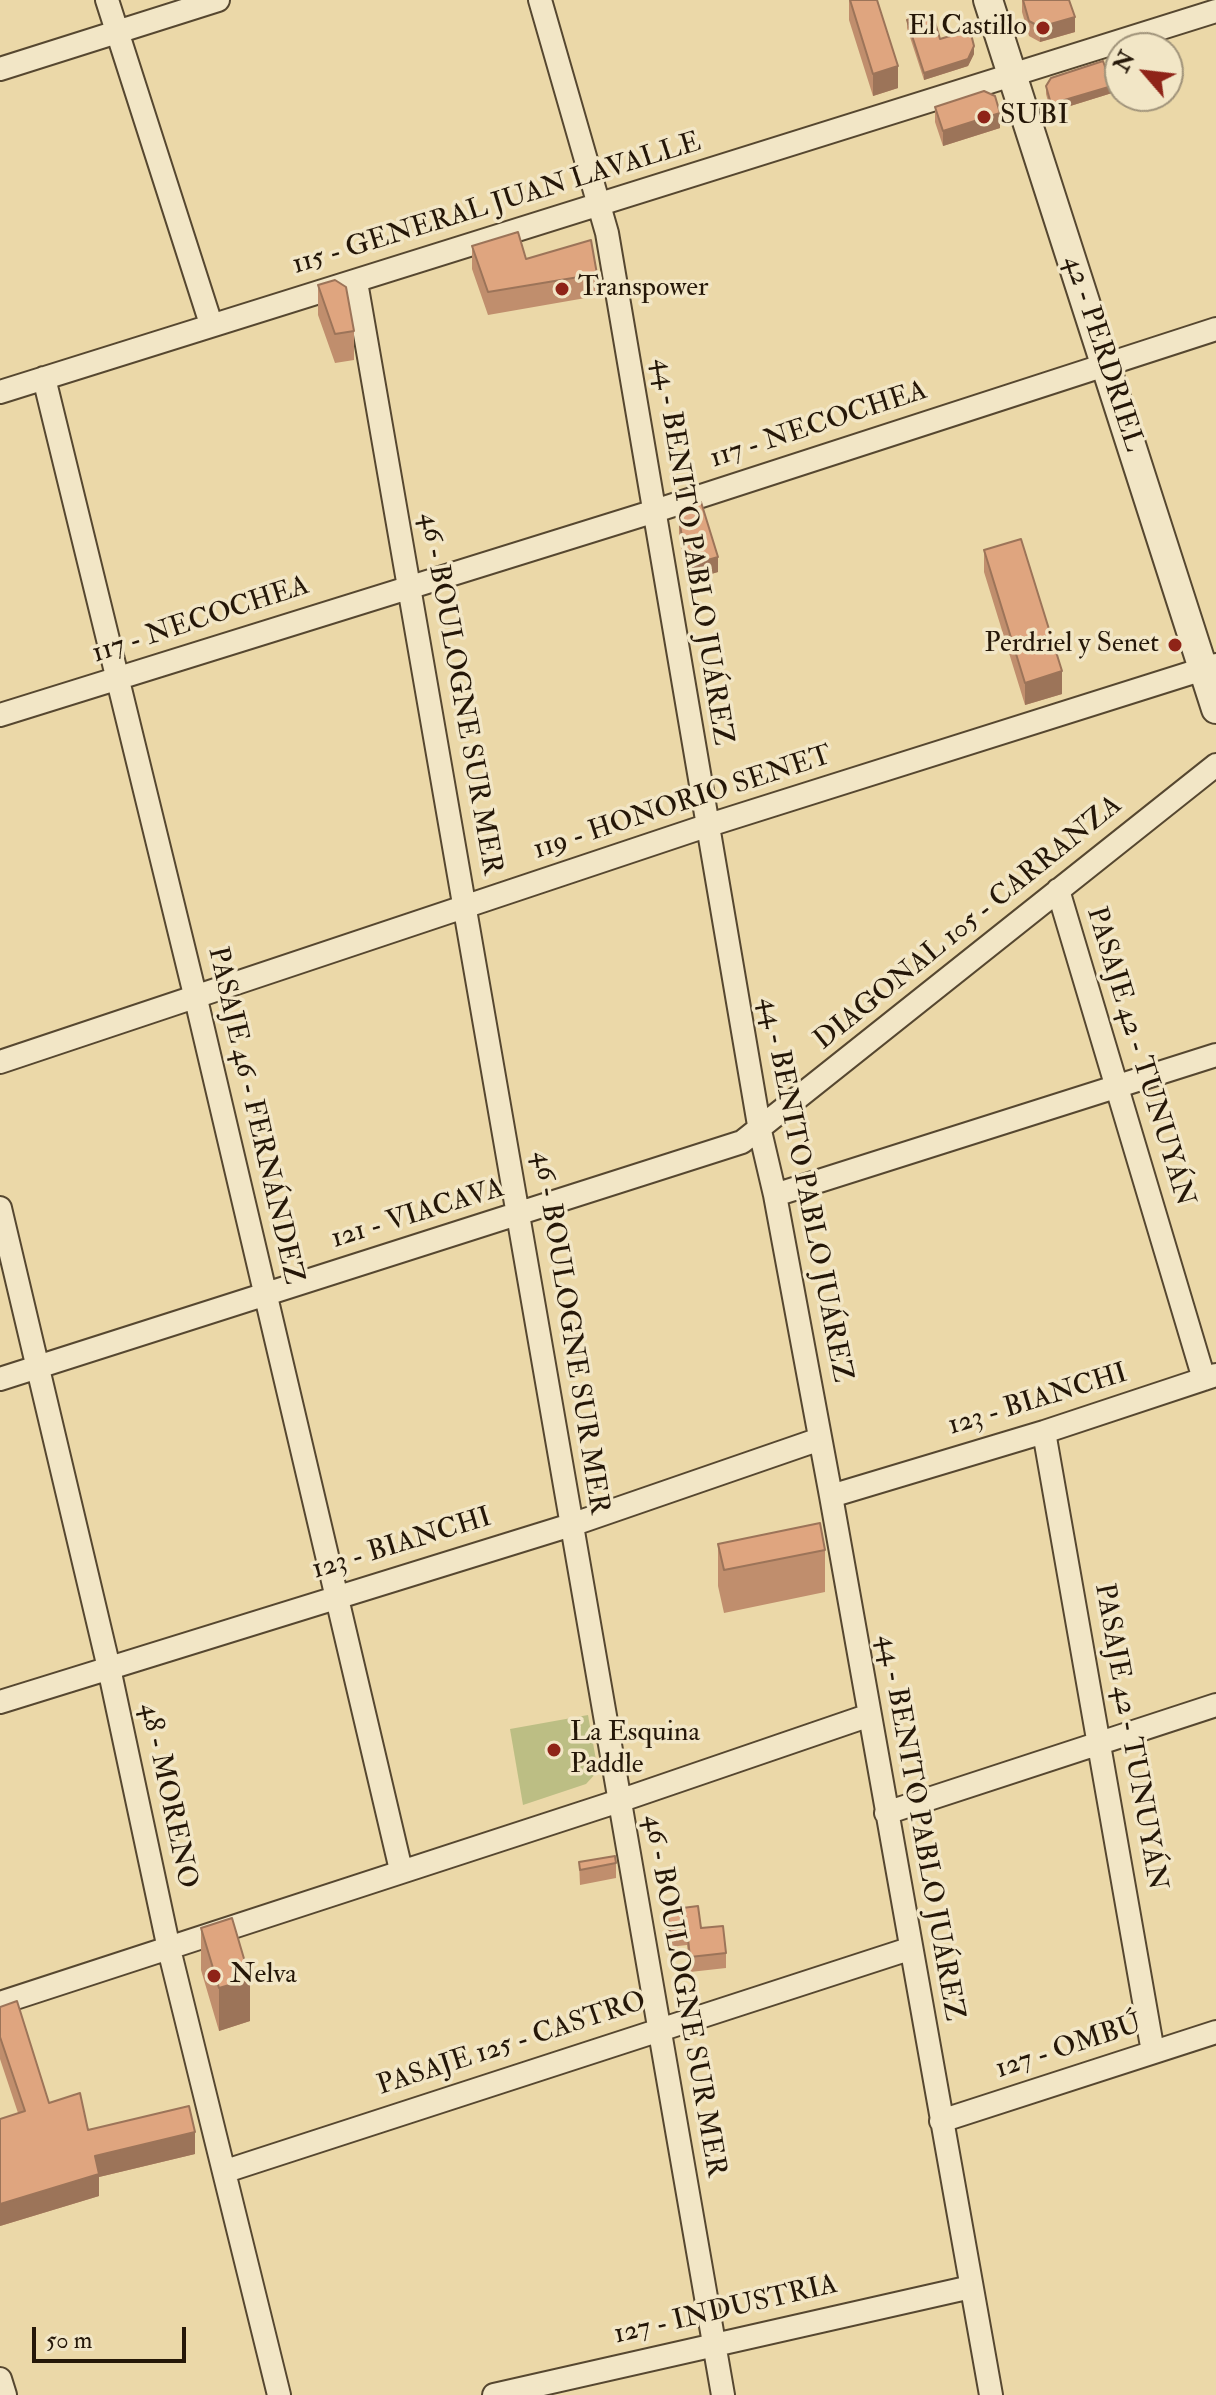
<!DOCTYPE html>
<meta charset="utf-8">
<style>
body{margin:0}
#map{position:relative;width:1216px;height:2395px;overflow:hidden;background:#ebd8a8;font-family:"IM FELL Double Pica",serif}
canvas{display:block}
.north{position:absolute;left:1104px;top:32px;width:80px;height:80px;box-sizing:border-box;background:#f2e6c6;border:2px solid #a0937a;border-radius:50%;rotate:298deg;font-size:22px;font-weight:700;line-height:32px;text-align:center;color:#251708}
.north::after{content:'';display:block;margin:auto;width:28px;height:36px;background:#8f2418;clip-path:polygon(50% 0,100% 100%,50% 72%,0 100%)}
.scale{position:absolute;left:32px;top:2327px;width:154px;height:36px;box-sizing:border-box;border:4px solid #251708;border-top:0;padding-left:10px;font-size:24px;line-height:28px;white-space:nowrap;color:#251708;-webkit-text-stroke:6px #f2e6c6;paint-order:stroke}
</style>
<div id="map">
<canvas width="1216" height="2395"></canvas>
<div class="north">N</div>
<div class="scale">50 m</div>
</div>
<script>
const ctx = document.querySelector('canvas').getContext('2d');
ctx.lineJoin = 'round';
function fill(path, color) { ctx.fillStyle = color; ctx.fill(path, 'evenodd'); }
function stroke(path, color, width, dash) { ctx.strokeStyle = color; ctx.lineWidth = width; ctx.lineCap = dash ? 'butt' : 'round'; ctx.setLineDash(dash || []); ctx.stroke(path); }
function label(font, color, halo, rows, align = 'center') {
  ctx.font = font + ' "IM FELL Double Pica",serif'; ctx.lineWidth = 7; ctx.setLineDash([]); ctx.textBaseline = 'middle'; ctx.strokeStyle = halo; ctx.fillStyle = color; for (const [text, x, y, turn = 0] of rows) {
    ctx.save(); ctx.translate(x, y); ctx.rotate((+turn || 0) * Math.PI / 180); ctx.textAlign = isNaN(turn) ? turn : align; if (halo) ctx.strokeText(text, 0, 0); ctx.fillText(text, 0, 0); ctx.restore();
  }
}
fill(new Path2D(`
 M 588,1715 L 598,1771 L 586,1784 L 523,1805 L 510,1729 Z`), '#bcbe84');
const minor = new Path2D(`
 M 107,0 L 211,324
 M 540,0 L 607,233 L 760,1131 L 775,1195 L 831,1496 L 991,2395
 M 0,69 L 218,0
 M 356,282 L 723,2395
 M 44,378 L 196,999 L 401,1870
 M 0,392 L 1216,11
 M 0,715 L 655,511 L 1216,329
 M 1058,890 L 1204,1379
 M 0,1062 L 706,826 L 1216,665
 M 775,1195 L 1216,1055
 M 0,1208 L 109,1668 L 169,1949 L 279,2395
 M 0,1379 L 742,1142 L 1216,765
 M 1044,1432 L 1153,2052
 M 831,1496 L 1044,1432 L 1216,1375
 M 0,1702 L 571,1525 L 820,1439
 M 886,1813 L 1216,1705
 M 0,2003 L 619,1801 L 867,1716
 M 941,2121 L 1216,2032
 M 226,2171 L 909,1949
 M 0,2379 L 5,2395
 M 494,2395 L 971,2287`);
const tertiary = new Path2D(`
 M 988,0 L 1216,709`);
stroke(minor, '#564730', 26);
stroke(tertiary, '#564730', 32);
stroke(minor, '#f2e6c6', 22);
stroke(tertiary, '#f2e6c6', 28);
fill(new Path2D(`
 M 849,0 L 877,0 L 898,88 L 873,96 L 849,20 Z
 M 1022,0 L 1069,0 L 1075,32 L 1040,42 L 1029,36 L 1022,12 Z
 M 907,20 L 940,39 L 974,54 L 968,66 L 924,80 L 907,28 Z
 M 1046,86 L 1112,93 L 1051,112 L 1046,94 Z
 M 935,107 L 1000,128 L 943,146 L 935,122 Z
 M 472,246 L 526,259 L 597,274 L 597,296 L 488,315 L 472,269 Z
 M 318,285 L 354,331 L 354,360 L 335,363 L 318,315 Z
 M 679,519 L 718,572 L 687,581 L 679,534 Z
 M 984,550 L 1062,694 L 1025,705 L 984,572 Z
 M 718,1544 L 825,1550 L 825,1592 L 724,1613 L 718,1586 Z
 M 579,1862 L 616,1863 L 616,1878 L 580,1885 Z
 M 667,1910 L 701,1928 L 726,1953 L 726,1968 L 690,1972 L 687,1945 L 670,1947 L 667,1925 Z
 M 201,1928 L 250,2021 L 219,2031 L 201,1970 Z
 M 0,2007 L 49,2103 L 88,2130 L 195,2154 L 99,2177 L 99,2196 L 0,2226 L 0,2119 L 18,2113 L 0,2059 Z`), '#c08e6d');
fill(new Path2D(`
 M 1075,17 L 1075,32 L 1040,42 L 1040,27 Z
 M 974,46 L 974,54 L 968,66 L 924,80 L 924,73 Z
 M 898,66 L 898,88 L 873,96 L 873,74 Z
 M 1112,86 L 1112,93 L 1051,112 L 1051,104 Z
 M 1000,113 L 1000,128 L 943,146 L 943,131 Z
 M 718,557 L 718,572 L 687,581 L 687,566 Z
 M 1062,671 L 1062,694 L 1025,705 L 1025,683 Z
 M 250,1979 L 250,2021 L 219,2031 L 219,1988 Z
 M 195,2132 L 195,2154 L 99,2177 L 99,2196 L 0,2226 L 0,2204 L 95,2156 Z`), '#9c7459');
const building = new Path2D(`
 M 850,0 L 877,0 L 898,66 L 873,74 Z
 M 1023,0 L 1069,0 L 1075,17 L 1040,27 L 1029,21 Z
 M 932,12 L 940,39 L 970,30 L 974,46 L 968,59 L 924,73 L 907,20 Z
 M 1103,61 L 1112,86 L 1051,104 L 1046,86 L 1051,78 Z
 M 984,91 L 995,96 L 1000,113 L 943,131 L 935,107 Z
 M 518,232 L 526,259 L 591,240 L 597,274 L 488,292 L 472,246 Z
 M 335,280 L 346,287 L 354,331 L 335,334 L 318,285 Z
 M 701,502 L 718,557 L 687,566 L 679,519 L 686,507 Z
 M 1021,539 L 1062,671 L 1025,683 L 984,550 Z
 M 820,1523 L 825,1550 L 724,1570 L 718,1544 Z
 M 615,1856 L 616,1863 L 580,1870 L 579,1862 Z
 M 698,1906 L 701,1928 L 723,1926 L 726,1953 L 690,1957 L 687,1930 L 670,1932 L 667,1910 Z
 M 232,1918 L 250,1979 L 219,1988 L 201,1928 Z
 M 17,2001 L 49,2103 L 80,2093 L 88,2130 L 189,2106 L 195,2132 L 95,2156 L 99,2174 L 0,2204 L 0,2119 L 25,2111 L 0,2037 L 0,2007 Z`);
fill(building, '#dfa57f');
stroke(building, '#9c7459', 2);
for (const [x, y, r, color] of [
 [1043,28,8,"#8f2418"],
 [984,117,8,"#8f2418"],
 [562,289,8,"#8f2418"],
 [1175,645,8,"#8f2418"],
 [554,1750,8,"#8f2418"],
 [214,1976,8,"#8f2418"]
]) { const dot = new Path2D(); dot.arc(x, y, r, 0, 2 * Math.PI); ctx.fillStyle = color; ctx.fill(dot); stroke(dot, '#f2e6c6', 3); }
label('28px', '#251708', '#f2e6c6', [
 ["El Castillo",1027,28,"right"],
 ["SUBI",1000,117],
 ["Transpower",578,289],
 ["Perdriel y Senet",1159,645,"right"],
 ["La Esquina",570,1734],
 ["Paddle",570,1766],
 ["Nelva",230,1976]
], 'left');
label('28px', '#251708', '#f2e6c6', [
 ["115 - GENERAL JUAN LAVALLE",497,205,-17],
 ["42 - PERDRIEL",1102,354,72],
 ["117 - NECOCHEA",819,426,-18],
 ["44 - BENITO PABLO JUÁREZ",691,552,81],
 ["117 - NECOCHEA",201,621,-18],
 ["46 - BOULOGNE SUR MER",459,694,80],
 ["119 - HONORIO SENET",683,804,-18],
 ["DIAGONAL 105 - CARRANZA",969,924,-39],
 ["PASAJE 42 - TUNUYÁN",1139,1057,73],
 ["PASAJE 46 - FERNÁNDEZ",254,1116,77],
 ["44 - BENITO PABLO JUÁREZ",804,1190,79],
 ["121 - VIACAVA",418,1215,-17],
 ["46 - BOULOGNE SUR MER",569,1333,81],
 ["123 - BIANCHI",1038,1401,-17],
 ["123 - BIANCHI",402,1545,-17],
 ["PASAJE 42 - TUNUYÁN",1129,1737,80],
 ["48 - MORENO",167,1796,78],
 ["44 - BENITO PABLO JUÁREZ",919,1828,80],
 ["46 - BOULOGNE SUR MER",683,1996,80],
 ["PASAJE 125 - CASTRO",512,2045,-18],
 ["127 - OMBÚ",1069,2048,-18],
 ["127 - INDUSTRIA",726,2311,-13]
]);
</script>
